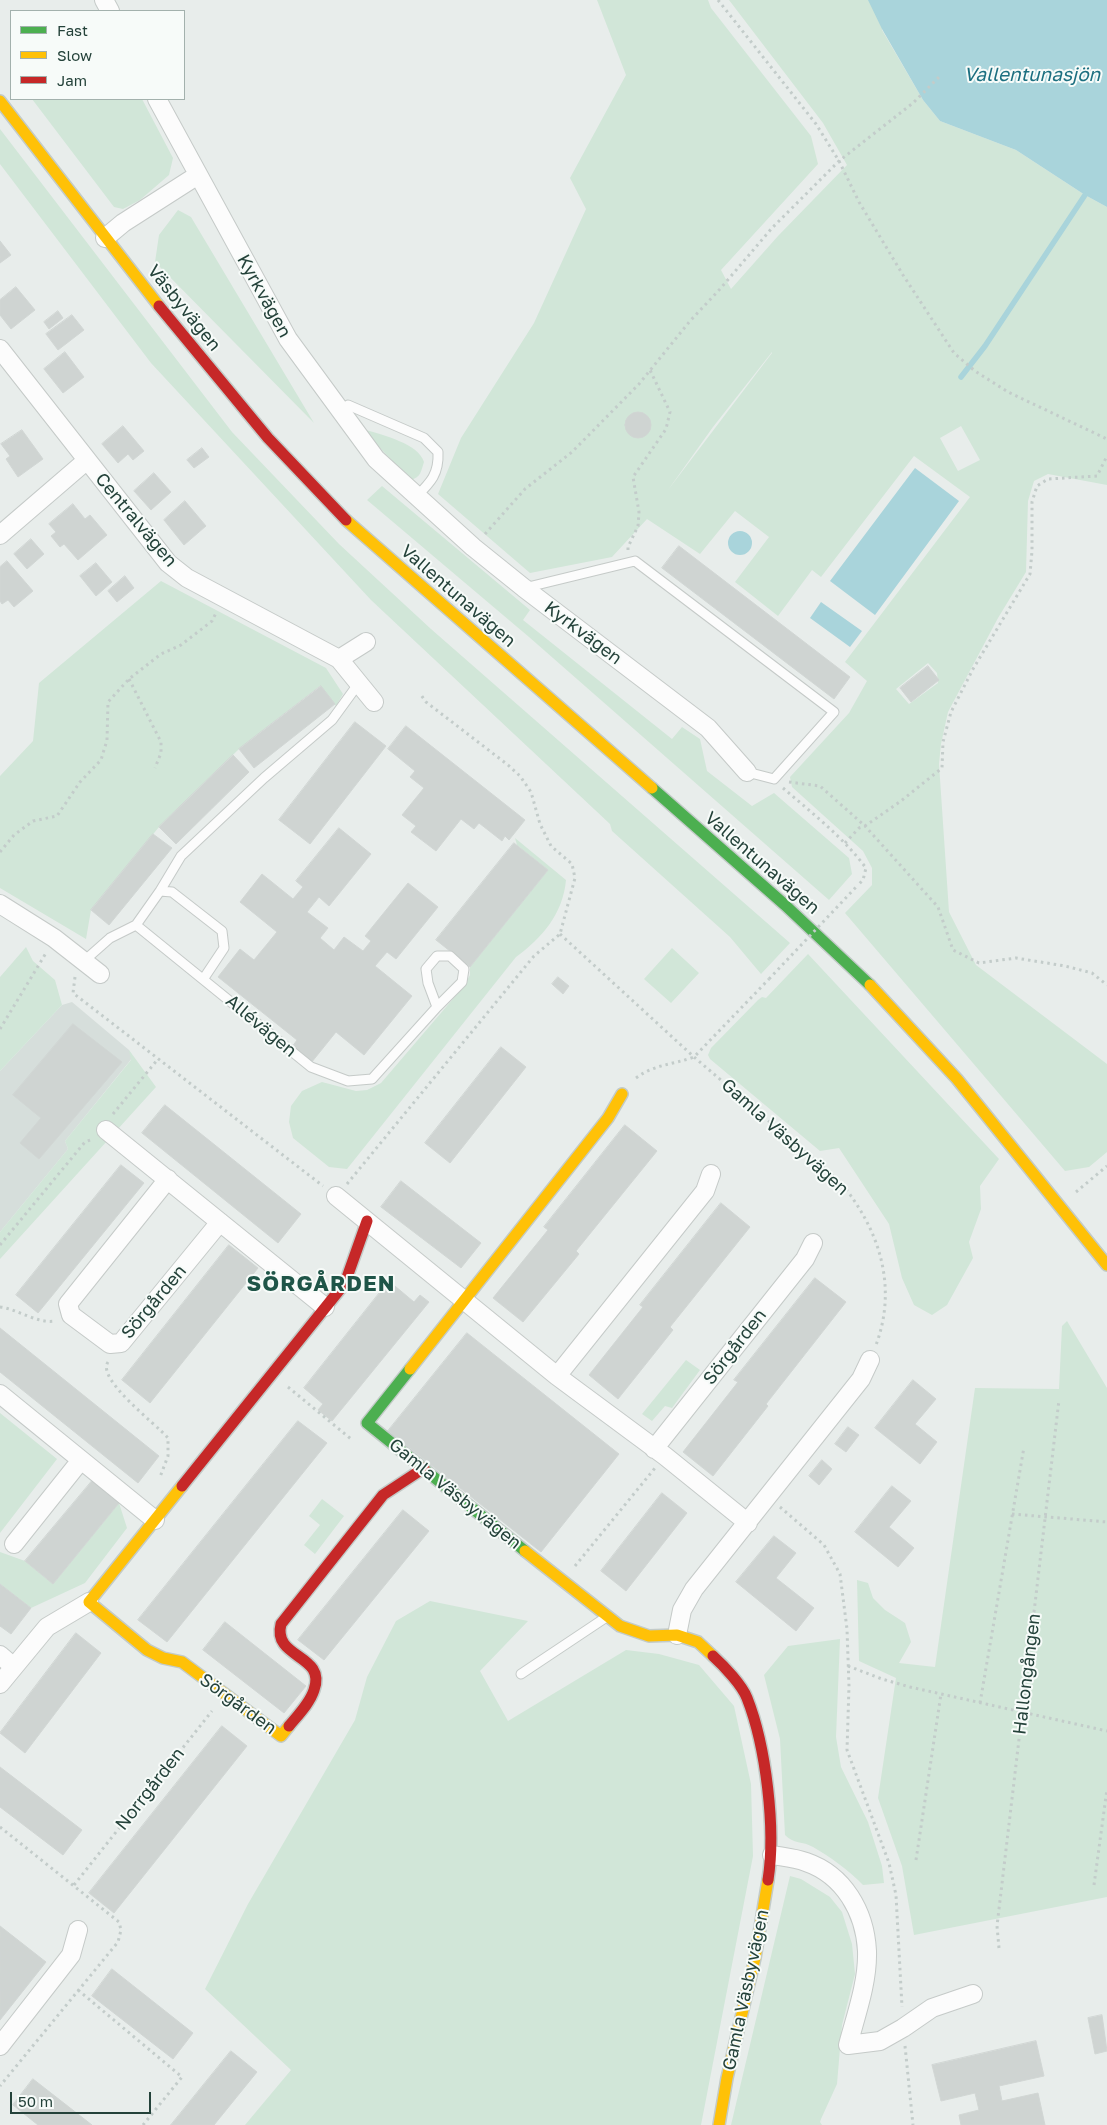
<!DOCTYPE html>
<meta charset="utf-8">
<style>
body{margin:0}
#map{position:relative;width:1107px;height:2125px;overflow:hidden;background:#e8edeb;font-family:"Golos Text",sans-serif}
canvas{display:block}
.legend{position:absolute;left:10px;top:10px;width:175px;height:90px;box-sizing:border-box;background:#f7fbf9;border:1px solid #a3b1ad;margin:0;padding:6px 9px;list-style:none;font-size:15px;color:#24423a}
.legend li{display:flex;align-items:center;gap:10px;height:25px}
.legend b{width:25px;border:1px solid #a3b1ad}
.scale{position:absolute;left:10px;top:2092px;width:141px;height:22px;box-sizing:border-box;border:2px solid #24423a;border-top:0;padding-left:6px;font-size:15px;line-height:18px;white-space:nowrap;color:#24423a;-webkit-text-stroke:4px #f7fbf9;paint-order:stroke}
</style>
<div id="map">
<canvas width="1107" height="2125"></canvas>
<ul class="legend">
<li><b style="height:6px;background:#4caf50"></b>Fast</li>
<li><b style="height:6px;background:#ffc107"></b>Slow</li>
<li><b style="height:6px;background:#c62828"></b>Jam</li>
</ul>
<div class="scale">50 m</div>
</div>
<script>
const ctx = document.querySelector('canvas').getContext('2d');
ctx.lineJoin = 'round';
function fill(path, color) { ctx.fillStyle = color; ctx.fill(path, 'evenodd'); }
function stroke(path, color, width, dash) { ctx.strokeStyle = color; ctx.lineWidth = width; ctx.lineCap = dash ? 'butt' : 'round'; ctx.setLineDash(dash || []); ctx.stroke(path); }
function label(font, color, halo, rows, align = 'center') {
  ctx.font = font + ' "Golos Text",sans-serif'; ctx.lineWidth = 4; ctx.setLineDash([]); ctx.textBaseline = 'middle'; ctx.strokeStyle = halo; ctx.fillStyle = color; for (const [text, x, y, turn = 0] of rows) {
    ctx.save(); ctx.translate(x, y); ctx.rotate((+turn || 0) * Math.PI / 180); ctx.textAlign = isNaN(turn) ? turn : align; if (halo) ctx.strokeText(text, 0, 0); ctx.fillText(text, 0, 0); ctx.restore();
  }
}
fill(new Path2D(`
 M 72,1002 L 129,1050 L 133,1057 L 65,1141 L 68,1149 L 0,1232 L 0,1071 L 62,1005 Z`), '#d6dedb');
fill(new Path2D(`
 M 597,0 L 708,0 L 711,8 L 811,136 L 818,164 L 721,270 L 731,289 L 778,236 L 847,165 L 823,123 L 729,0 L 884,0 L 882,30 L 923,100 L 940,121 L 1016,150 L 1085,195 L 1107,207 L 1107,485 L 1048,474 L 1034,481 L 1028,501 L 1026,572 L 998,618 L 948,712 L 941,744 L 939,764 L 949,912 L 976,965 L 1107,1064 L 1107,1152 L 1089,1167 L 1065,1171 L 845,913 L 872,885 L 872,868 L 863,851 L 792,787 L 790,777 L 849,713 L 867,681 L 845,662 L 970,497 L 914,456 L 821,577 L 812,570 L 778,616 L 735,582 L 769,537 L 735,511 L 700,554 L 647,519 L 612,557 L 530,573 L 438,494 L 461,438 L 534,323 L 586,209 L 570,178 L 626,75 ZM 772,352 L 772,353 L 668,490 L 713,427 ZM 961,426 L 980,460 L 958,471 L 940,438 ZM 928,663 L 937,673 L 938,683 L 909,704 L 896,689 Z
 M 32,99 L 142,99 L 173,158 L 169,175 L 140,200 L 123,209 L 114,207 Z
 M 0,129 L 232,432 L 339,544 L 431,629 L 790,943 L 761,974 L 730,937 L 612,831 L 610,824 L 371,600 L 151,363 L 0,164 Z
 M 178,210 L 191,217 L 314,423 L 155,262 L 159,235 Z
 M 366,430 C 383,435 419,444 424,462 C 421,471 421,478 410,480 L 365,432 Z
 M 382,486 L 530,610 L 523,620 L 672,739 L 682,727 L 700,739 L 707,771 L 752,806 L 774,793 L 849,858 L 852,874 L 829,900 L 529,637 L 367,500 Z
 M 161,581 L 326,668 L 343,694 L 336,706 L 320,686 L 239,749 L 159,827 L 91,910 L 86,939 L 0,888 L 0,776 L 33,741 L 39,683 Z
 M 515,838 L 566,880 C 563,914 542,938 516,957 L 347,1169 L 329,1167 L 293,1138 L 289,1122 L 291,1106 L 302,1091 L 322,1082 L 356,1091 L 367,1090 L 381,1083 L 464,986 L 470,975 L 470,967 L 548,870 L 517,845 Z
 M 26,947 L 33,961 L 55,980 L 62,1005 L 0,1071 L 0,977 Z
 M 672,948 L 699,973 L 671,1003 L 644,979 Z
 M 808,954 L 999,1159 L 980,1186 L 981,1209 L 969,1242 L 973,1258 L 947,1305 L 932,1315 L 914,1305 L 902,1278 L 889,1224 L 839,1148 L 820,1151 L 710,1059 L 708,1055 L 711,1048 L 758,1000 L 762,997 L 766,998 Z
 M 129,1050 L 156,1087 L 0,1259 L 0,1232 L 68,1149 L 65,1141 L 131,1060 Z
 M 1067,1321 L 1107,1388 L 1107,1897 L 914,1935 L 902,1866 L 878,1798 L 896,1678 L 859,1661 L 857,1580 L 868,1583 L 873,1598 L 885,1610 L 905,1623 L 911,1642 L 899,1663 L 935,1667 L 975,1388 L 1059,1389 L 1062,1326 Z
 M 686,1360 L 700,1370 L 672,1408 L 665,1406 L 652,1421 L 642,1414 Z
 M 0,1413 L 57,1459 L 0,1533 Z
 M 322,1499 L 344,1516 L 315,1554 L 304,1545 L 320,1525 L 309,1516 Z
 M 119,1503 L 127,1528 L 85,1583 L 31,1608 L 0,1584 L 0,1552 L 25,1561 L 53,1584 Z
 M 430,1601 L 528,1621 L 480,1671 L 508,1721 L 626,1650 L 659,1654 L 699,1665 L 734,1706 L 751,1784 L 753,1856 L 701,2125 L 245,2125 L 291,2070 L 205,1989 L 248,1904 L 355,1720 L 367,1677 L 396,1621 Z
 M 840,1639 L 836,1737 L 841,1767 L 868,1822 L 882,1866 L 884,1883 L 863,1885 C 850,1871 829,1856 813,1847 C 803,1841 793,1844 785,1835 L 780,1739 L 764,1675 L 788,1646 Z
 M 790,1876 L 801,1879 L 830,1897 L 842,1912 L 852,1944 L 855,1974 L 842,2025 L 837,2084 L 821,2119 L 820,2122 L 822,2125 L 731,2125 Z`), '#d1e6d8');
fill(new Path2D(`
 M 868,0 L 1107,0 L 1107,207 L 1085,195 L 1016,150 L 940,121 L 923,100 L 882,29 Z
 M 915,468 L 959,501 L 875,615 L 830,581 Z
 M728 543a12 12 0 1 1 24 0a12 12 0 1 1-24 0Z
 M 821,602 L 862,631 L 850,647 L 810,618 Z`), '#a9d4db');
stroke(new Path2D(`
 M 961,377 L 985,346 L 1085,195`), '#a9d4db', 5.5);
const building = new Path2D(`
 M 0,241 L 11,255 L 0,263 Z
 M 16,287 L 35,310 L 11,329 L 0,315 L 0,300 Z
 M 58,311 L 63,318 L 49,329 L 44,322 Z
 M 72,315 L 84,330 L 58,350 L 46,334 Z
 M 65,352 L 84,377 L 63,393 L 44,369 Z
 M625 425a13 13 0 1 1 26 0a13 13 0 1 1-26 0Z
 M 123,426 L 144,451 L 133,460 L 128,454 L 118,463 L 102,444 Z
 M 22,430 L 43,459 L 18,477 L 6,459 L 10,456 L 1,444 Z
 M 202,448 L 209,457 L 194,468 L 187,460 Z
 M 154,473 L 171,492 L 151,510 L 134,491 Z
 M 185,501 L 206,526 L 184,545 L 164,520 Z
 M 73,504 L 85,519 L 90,515 L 107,535 L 78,560 L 64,544 L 60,547 L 51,536 L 56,532 L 49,524 Z
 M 31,539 L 44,554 L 27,569 L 14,554 Z
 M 679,546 L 850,677 L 834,699 L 662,568 Z
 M 7,561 L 33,591 L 14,607 L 8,600 L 2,604 L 0,601 L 0,567 Z
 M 96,563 L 112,582 L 96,596 L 80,576 Z
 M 125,576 L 134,588 L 117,602 L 108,591 Z
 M 928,666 L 939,680 L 911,702 L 900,688 Z
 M 321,686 L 335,704 L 254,768 L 239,749 Z
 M 355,722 L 386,746 L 310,844 L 279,820 Z
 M 406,726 L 525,820 L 509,840 L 505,836 L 502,841 L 479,823 L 474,829 L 461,819 L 436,851 L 411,832 L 416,826 L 402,815 L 424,788 L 410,777 L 415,771 L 388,749 Z
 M 233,755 L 249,772 L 176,844 L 159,827 Z
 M 339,828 L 371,854 L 329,906 L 319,897 L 307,912 L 328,928 L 320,938 L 334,950 L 344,937 L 363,951 L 371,941 L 365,936 L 408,883 L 438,907 L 396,959 L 387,952 L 375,966 L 412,996 L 364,1055 L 336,1032 L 311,1063 L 292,1047 L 297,1040 L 218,977 L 240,949 L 254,960 L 277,932 L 240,902 L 262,874 L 293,899 L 303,887 L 296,881 Z
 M 153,834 L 172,848 L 109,925 L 91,910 Z
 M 514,843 L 548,870 L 470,967 L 436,940 Z
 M 558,977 L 569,986 L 563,994 L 552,984 Z
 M 73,1024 L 122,1062 L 39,1159 L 20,1143 L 41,1118 L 13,1095 Z
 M 501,1047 L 526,1067 L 450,1163 L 425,1143 Z
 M 165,1105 L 301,1214 L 278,1243 L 142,1133 Z
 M 625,1125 L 657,1151 L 576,1251 L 579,1254 L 523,1322 L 493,1298 L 548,1230 L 544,1227 Z
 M 121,1165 L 144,1183 L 38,1313 L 16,1295 Z
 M 401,1181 L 481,1243 L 461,1268 L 381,1207 Z
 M 721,1203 L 750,1227 L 670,1327 L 673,1330 L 618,1399 L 589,1375 L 643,1307 L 640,1305 Z
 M 229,1245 L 258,1268 L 150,1403 L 122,1380 Z
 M 815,1278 L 846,1302 L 766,1404 L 768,1406 L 713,1476 L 683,1452 L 738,1382 L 734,1380 Z
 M 389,1281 L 414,1302 L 420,1295 L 429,1302 L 332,1421 L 318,1410 L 323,1404 L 304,1388 Z
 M 0,1328 L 159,1456 L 138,1483 L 0,1372 Z
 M 467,1333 L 619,1454 L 541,1552 L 388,1431 Z
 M 913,1380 L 936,1399 L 915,1424 L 937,1442 L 920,1464 L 875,1428 Z
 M 298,1421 L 327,1443 L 167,1642 L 138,1620 Z
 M 848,1427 L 859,1435 L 846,1452 L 835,1444 Z
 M 822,1460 L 832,1469 L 819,1485 L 809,1476 Z
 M 92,1481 L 119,1503 L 53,1584 L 25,1561 Z
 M 892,1486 L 911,1501 L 889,1527 L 914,1548 L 898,1567 L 855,1532 Z
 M 662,1493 L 687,1513 L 626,1591 L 601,1571 Z
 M 403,1510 L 429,1531 L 324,1660 L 298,1640 Z
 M 774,1536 L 796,1553 L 776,1578 L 814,1608 L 796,1631 L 736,1582 Z
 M 0,1584 L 31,1608 L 11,1634 L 0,1626 Z
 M 225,1622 L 306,1686 L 284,1713 L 203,1650 Z
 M 76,1633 L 101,1653 L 25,1753 L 0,1733 Z
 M 222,1726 L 247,1746 L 114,1913 L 89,1893 Z
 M 0,1767 L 82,1830 L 63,1855 L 0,1807 Z
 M 0,1926 L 46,1962 L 0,2020 Z
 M 112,1969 L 193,2033 L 173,2059 L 92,1996 Z
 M 1102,2015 L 1107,2051 L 1095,2054 L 1088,2018 Z
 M 1036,2041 L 1044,2076 L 999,2086 L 1002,2101 L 1038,2093 L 1045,2125 L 961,2125 L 959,2115 L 979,2110 L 975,2093 L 941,2101 L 932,2065 Z
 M 231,2051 L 257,2072 L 214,2125 L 171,2125 Z
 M 33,2079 L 92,2125 L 38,2125 L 13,2105 Z`);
fill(building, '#cfd4d2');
stroke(building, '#d1d6d4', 1);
const lane = new Path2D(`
 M 340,411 L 348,405 L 424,438 L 438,452 C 439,474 431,482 416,497
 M 524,588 L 635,561 L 834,712 L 774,779 L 747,772
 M 160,891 L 181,856 L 264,778 L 332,720 L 359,683
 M 136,925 L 160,891 L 172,892 L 222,931 L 224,948 L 204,978
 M 84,961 L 110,938 L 136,925 L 311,1067 L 348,1081 L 372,1079 L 437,1007 L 462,982 L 464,969 L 450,956 L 437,956 L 426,969 L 428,983 L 437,1007
 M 521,1674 L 605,1618`);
const street = new Path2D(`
 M 104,0 L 110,11
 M 157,99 L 288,339 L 376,459 L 473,547 L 524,588 L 708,728 L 747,772
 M 105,238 L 123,223 L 198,175
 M 0,349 L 168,563 L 187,578 L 339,659 L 374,702
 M 0,535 L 86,461
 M 339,659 L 366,642
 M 0,904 L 54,938 L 100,974
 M 106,1130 L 325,1307
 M 168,1179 L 68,1304 L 71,1315 L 110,1344 L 121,1343 L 220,1222
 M 336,1196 L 557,1376 L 665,1456 L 748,1523
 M 557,1376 L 705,1191 L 711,1174
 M 0,1394 L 155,1520
 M 654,1449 L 805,1259 L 813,1243
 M 14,1544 L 81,1460
 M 677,1635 L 682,1610 L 694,1589 L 861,1379 L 870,1360
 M 0,1655 L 14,1667
 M 0,1684 L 47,1627 L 89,1602
 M 772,1855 C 783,1857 795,1858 806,1862 C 844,1875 865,1912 867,1951 C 868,1982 856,2015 848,2045 L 880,2041 L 903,2028 L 932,2008 L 973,1994
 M 0,2046 L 71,1955 L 78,1930`);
const fast = new Path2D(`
 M 652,788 L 785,905 L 870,985
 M 410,1369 L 367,1423 L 525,1551`);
const slow = new Path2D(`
 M 0,101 L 159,306
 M 346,520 L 652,788
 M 870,985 L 957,1079 L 1107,1265
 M 410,1369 L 608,1118 L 622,1094
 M 182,1486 L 89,1602 L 147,1650 L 163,1658 L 182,1662 L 281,1736 L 289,1726
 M 525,1551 L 620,1626 L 649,1636 L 677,1635 L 698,1642 L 713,1656
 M 719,2125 L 727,2078 L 755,1958 L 768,1880`);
const jam = new Path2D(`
 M 159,306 L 268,438 L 346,520
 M 182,1486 L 345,1283 L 367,1221
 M 713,1656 C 724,1666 742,1685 747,1698 C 766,1746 776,1829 768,1880
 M 289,1726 C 298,1715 310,1703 314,1690 C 327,1654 272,1659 281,1624 L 383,1495 L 424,1468`);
stroke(lane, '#c5cac8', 11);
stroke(street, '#c5cac8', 20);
stroke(fast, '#c3cbc8', 14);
stroke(slow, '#c3cbc8', 14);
stroke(jam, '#c3cbc8', 14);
stroke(new Path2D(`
 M 718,0 L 816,124 L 839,161 L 859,202 L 903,275 L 954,353 L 975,371 L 1008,392 L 1107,439
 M 485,534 L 525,489 L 572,452 L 639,384 L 690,321 L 720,289 L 772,228 L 839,161 L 913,103 L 940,76
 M 628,550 L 628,547 L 638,526 L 639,512 L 633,477 L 666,429 L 670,412 L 650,370
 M 129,679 L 161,742 L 161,753 L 155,768
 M 789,782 L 820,786 L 865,826 L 901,801 L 942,768 L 943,742 L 951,712 L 973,669 L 1030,574 L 1032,551 L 1032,502 L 1037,486 L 1048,479 L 1097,476 L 1107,456
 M 783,788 C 812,813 843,837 866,868 L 863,880 L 858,885
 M 845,843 L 859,828 L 865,826 L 938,907 L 953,950 L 979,963 L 1016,958 L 1065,966 L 1092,973 L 1107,985
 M 0,852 L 14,835 L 33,821 L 57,816 L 80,782 L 101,760 L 107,740 L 108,702 L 129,679 L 161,654 L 181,645 L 212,621 L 216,613
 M 560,934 L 694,1057 L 841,1183 C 879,1229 898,1286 876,1345
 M 75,977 L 73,993 L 323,1186
 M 0,1029 L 46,953
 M 636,1078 C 655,1064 672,1065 694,1057 L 769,979
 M 113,1114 L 158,1059
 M 347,1184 L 534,956 L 560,934 L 575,878 L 572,864 L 551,846 L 540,824 L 531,792 L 520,776 L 508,765 L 426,702 L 421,695
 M 1076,1192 L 1107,1166
 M 0,1245 L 85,1142 L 93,1139
 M 0,1307 C 18,1309 37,1324 55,1321
 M 108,1362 C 96,1379 156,1424 168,1438 L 168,1456 L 160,1477
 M 288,1387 L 351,1439
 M 780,1507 L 824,1545 L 840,1574 L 847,1629 L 849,1686 L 847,1750 L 889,1863 L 896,1895 L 902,2007
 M 1012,1514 L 1107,1522
 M 575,1566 L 655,1468
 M 848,1666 L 882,1679 L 910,1687 L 1107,1731
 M 980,1703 L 1024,1447
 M 0,1827 L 119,1922 L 121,1930 L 118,1942 L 0,2086
 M 916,1860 L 941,1694
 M 74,1885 L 212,1711
 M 1094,1885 L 1107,1789
 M 999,1948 L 997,1926 L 1059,1400
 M 78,1990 L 182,2077 L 143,2125
 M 905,2046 L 913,2125`), '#c3ccca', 3, [2.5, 4]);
stroke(lane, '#fcfcfc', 9);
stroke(street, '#fcfcfc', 18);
stroke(fast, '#4caf50', 11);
stroke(slow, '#ffc107', 11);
stroke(jam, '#c62828', 11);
stroke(new Path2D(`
 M 769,979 L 858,885`), '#c3ccca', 3, [2.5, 4]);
label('18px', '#24423a', '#f7fbf9', [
 ["Kyrkvägen",264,296,61],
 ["Väsbyvägen",184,308,51],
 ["Centralvägen",136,520,50],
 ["Vallentunavägen",458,596,41],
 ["Kyrkvägen",583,633,37],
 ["Vallentunavägen",762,863,41],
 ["Allévägen",261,1026,40],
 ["Gamla Väsbyvägen",785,1137,42],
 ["Sörgården",154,1302,-50],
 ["Sörgården",735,1347,-52],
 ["Gamla Väsbyvägen",455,1494,39],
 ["Hallongången",1027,1674,-83],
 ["Sörgården",238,1704,36],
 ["Norrgården",150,1789,-52],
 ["Gamla Väsbyvägen",746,1990,-78]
]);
label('italic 19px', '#1c6f80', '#f7fbf9', [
 ["Vallentunasjön",1032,75]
]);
ctx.letterSpacing = '1px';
label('bold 22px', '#1f5548', '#f7fbf9', [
 ["SÖRGÅRDEN",321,1284]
]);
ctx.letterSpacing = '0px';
</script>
